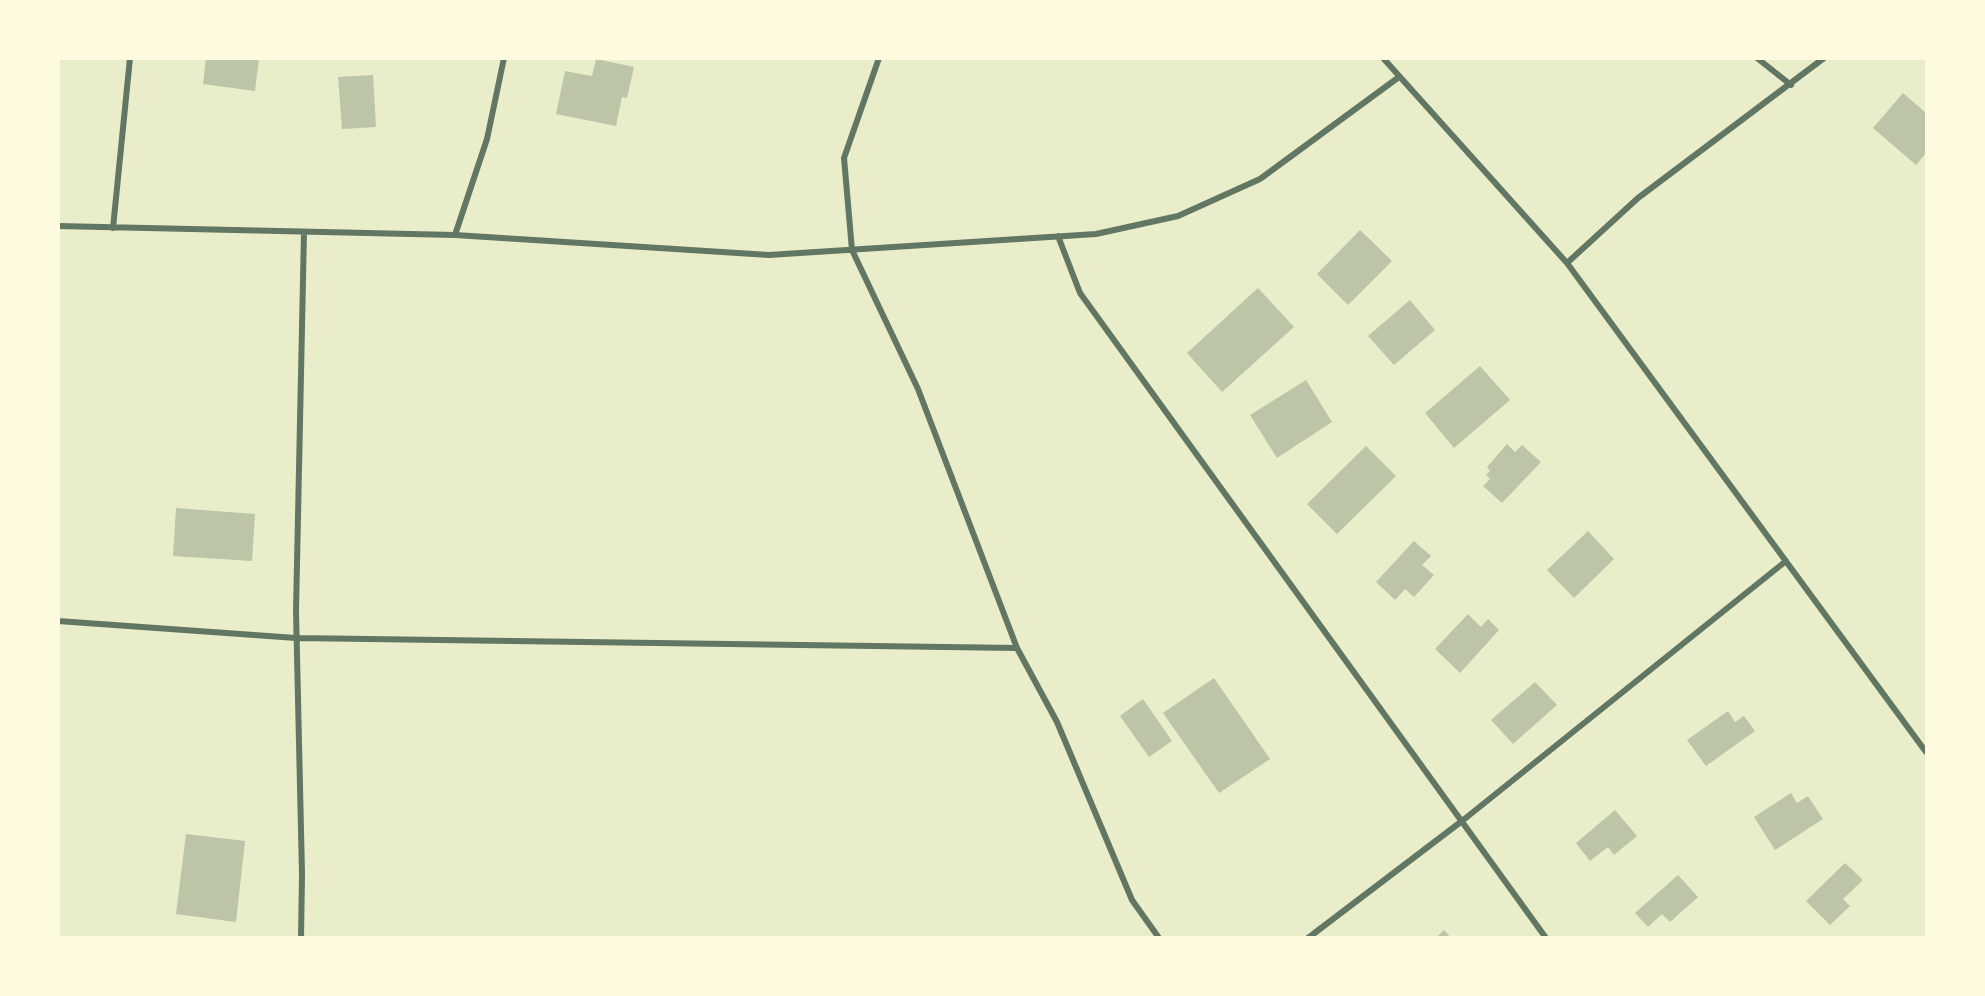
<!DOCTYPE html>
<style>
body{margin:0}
#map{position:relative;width:1985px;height:996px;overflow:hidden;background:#e9edc9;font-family:"PT Sans Narrow",sans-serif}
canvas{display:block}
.frame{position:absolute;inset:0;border:60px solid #fefae0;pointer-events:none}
</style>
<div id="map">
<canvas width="1985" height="996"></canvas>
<div class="frame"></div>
</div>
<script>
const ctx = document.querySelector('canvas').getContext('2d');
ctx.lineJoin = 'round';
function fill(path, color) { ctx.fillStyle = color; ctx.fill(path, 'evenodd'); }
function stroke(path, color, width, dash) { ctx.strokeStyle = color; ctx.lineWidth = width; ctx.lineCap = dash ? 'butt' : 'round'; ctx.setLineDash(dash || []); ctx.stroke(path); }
fill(new Path2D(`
 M 206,58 L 259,58 L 255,91 L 203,84 Z
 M 596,59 L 634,67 L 627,98 L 622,97 L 616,126 L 556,114 L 565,71 L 592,76 Z
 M 373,75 L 376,127 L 342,129 L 338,77 Z
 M 1903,93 L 1926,113 L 1926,153 L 1916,165 L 1873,128 Z
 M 1360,230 L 1392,261 L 1348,305 L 1317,274 Z
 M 1258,288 L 1294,327 L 1222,392 L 1187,353 Z
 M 1410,300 L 1435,330 L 1394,365 L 1368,336 Z
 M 1480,366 L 1510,400 L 1454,448 L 1425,413 Z
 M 1306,380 L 1332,422 L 1277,458 L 1250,415 Z
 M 1507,444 L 1515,452 L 1522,445 L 1541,462 L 1502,503 L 1483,486 L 1490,479 L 1486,475 L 1490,471 L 1487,467 Z
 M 1366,446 L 1396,476 L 1337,534 L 1307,504 Z
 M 176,508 L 255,514 L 252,561 L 173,556 Z
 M 1588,531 L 1614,559 L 1574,598 L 1547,570 Z
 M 1414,541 L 1431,556 L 1422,565 L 1434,575 L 1414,597 L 1405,589 L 1395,600 L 1376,582 Z
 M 1468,614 L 1481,627 L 1488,619 L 1499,630 L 1460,673 L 1435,649 Z
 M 1214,678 L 1270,759 L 1219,793 L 1163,713 Z
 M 1535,682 L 1557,705 L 1513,744 L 1491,720 Z
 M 1143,699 L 1172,741 L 1149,757 L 1120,716 Z
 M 1728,711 L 1735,722 L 1744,716 L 1755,731 L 1706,766 L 1687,740 Z
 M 1791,793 L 1797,803 L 1808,796 L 1823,819 L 1775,850 L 1754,817 Z
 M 1615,810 L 1637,836 L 1614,855 L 1608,847 L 1590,861 L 1576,843 Z
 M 186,834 L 245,841 L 236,922 L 176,914 Z
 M 1845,863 L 1863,880 L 1843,899 L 1850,906 L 1830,925 L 1806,901 Z
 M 1678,875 L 1698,897 L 1670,922 L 1662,914 L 1648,927 L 1635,913 Z
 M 1444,930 L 1451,938 L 1436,938 Z`), '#bcc5a7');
stroke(new Path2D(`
 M 879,58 L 844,158 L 852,250 L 918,389 L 1017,648 L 1057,722 L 1132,900 L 1159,938
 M 1383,58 L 1567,263 L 1926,752
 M 1757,58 L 1791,85
 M 58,226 L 455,235 L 769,255 L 1096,234 L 1178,216 L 1260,179 L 1399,77
 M 113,228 L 130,58
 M 455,235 L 487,139 L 504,58
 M 1058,236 L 1080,293 L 1546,938
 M 1567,263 L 1638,198 L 1824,58
 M 58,621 L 296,638 L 1017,648
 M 301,938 L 302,874 L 296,611 L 304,232
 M 1308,938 L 1462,821 L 1786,561`), '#617663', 6);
</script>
